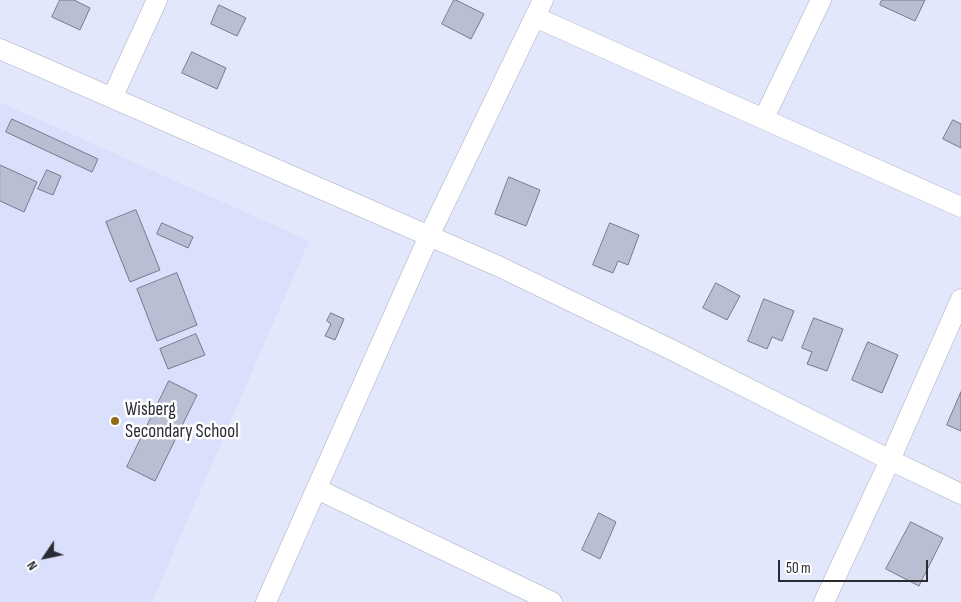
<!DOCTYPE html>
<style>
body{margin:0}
#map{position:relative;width:961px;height:602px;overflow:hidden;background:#e3e7fc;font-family:"Sofia Sans Condensed",sans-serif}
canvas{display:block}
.north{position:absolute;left:20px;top:532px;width:50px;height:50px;-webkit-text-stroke:4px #fff;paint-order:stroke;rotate:236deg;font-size:14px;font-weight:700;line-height:20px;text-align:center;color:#2a2b33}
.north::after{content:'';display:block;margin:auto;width:18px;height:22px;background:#2a2b33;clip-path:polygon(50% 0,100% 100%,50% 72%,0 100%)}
.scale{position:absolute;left:778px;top:560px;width:150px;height:22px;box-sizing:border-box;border:2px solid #2a2b33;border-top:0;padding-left:6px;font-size:15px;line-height:18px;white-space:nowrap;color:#2a2b33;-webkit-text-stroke:4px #fff;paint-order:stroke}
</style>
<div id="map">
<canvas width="961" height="602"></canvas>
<div class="north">N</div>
<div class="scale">50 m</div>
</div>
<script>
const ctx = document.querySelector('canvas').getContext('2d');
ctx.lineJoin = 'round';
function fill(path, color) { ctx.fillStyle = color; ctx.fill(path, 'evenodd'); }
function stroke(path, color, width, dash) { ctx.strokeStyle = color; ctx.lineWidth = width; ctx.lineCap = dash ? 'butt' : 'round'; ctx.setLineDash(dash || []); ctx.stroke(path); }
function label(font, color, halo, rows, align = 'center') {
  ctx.font = font + ' "Sofia Sans Condensed",sans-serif'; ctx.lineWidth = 5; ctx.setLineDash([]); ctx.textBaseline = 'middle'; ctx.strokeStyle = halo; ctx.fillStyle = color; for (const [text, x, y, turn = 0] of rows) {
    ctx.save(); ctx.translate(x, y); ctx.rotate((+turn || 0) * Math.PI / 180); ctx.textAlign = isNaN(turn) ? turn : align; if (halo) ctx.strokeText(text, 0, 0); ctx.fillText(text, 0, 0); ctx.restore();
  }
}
fill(new Path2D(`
 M 0,102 L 309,241 L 152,602 L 0,602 Z`), '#dadffc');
const building = new Path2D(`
 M 60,0 L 74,0 L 90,8 L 80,30 L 52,17 Z
 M 454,0 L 456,0 L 484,14 L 471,39 L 442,24 Z
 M 882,0 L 925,0 L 915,21 L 880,5 Z
 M 219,5 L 246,18 L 237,36 L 211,24 Z
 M 192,52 L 226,68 L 217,89 L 182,73 Z
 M 12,119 L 98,159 L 92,172 L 6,132 Z
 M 953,120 L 961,124 L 961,148 L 943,139 Z
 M 0,165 L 37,182 L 24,212 L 0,201 Z
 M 47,170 L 61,176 L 53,195 L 38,189 Z
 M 509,177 L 540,190 L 526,226 L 495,214 Z
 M 136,210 L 160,270 L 130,282 L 106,222 Z
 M 162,223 L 193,237 L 188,248 L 157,234 Z
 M 610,223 L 639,235 L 628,265 L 618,261 L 613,273 L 593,265 Z
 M 177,273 L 197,325 L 157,341 L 137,289 Z
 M 716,283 L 740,296 L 727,320 L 703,308 Z
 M 764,299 L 794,311 L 782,341 L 772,337 L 767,349 L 748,341 Z
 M 331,313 L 344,319 L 335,340 L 325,336 L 331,324 L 327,321 Z
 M 814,318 L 843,329 L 827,371 L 807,364 L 812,352 L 802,348 Z
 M 196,334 L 205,355 L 168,369 L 160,349 Z
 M 868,342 L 898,355 L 882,393 L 852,380 Z
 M 169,381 L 197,395 L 155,481 L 127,467 Z
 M 961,392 L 961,431 L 947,425 Z
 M 599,513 L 616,522 L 600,559 L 582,550 Z
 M 911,522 L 943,538 L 919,586 L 886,569 Z`);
fill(building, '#babed2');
stroke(building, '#777a8d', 1);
const street = new Path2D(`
 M 535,17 L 961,207
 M 0,49 L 498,266 L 670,349 L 890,460 L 961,494
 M 112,98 L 157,0
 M 764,118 L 821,0
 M 317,489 L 552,602
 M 266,602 L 429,236 L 543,0
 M 824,602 L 890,460 L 961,299`);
stroke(street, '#a9adc1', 21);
stroke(street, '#fff', 20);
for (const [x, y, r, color] of [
 [115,421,5,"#916a11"]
]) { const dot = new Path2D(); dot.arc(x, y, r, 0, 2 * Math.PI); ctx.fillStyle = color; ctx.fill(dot); stroke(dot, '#fff', 2); }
label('19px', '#2a2b33', '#fff', [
 ["Wisberg",125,410],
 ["Secondary School",125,432]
], 'left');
</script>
